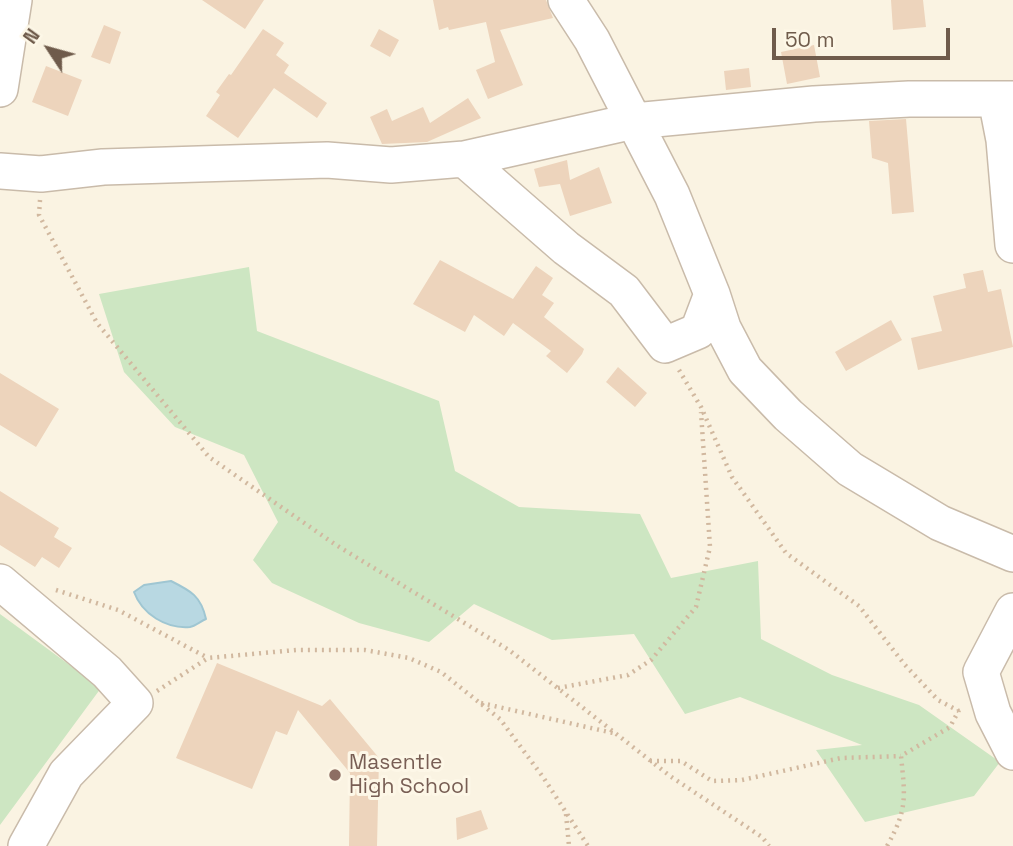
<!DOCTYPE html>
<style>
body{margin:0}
#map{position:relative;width:1013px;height:846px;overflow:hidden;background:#faf3e2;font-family:"Space Grotesk",sans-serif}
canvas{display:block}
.north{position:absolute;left:14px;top:14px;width:70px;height:70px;-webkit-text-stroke:5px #fdf7e7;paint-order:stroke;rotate:306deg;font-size:19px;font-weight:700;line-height:28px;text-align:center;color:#6f5b4b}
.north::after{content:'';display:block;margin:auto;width:24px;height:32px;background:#6f5b4b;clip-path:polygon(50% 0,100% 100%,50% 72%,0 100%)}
.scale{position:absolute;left:772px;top:28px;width:178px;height:32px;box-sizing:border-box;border:4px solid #6f5b4b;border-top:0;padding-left:9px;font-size:21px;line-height:24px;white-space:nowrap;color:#6f5b4b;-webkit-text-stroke:5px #fdf7e7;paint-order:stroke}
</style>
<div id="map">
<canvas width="1013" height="846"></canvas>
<div class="north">N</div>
<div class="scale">50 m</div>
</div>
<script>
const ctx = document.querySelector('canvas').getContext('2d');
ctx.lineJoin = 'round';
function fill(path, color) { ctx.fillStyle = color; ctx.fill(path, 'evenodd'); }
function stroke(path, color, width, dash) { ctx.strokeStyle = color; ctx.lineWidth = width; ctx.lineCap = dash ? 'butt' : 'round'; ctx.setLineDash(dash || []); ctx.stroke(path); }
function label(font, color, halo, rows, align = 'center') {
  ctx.font = font + ' "Space Grotesk",sans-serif'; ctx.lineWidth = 6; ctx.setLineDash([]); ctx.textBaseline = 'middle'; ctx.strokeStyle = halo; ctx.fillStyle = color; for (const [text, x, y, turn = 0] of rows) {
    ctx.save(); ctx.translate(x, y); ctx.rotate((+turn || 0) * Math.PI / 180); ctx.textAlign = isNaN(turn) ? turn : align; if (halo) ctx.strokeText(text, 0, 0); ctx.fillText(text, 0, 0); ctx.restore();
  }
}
fill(new Path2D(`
 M 249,267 L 257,331 L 439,401 L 455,471 L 519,507 L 640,514 L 671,578 L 758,561 L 761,639 L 832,675 L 919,705 L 1000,762 L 974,796 L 865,822 L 816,750 L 862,745 L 740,697 L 685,714 L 634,634 L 552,640 L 474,604 L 429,642 L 359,623 L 272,583 L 253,560 L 278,522 L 244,455 L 175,427 L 124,372 L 99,294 Z
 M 0,614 L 101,688 L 0,825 Z`), '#cde6c2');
const water = new Path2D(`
 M 171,581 C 191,591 201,596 206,619 C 201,621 195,626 190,627 C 166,629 142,614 134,592 L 144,585 Z`);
fill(water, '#b8d8e2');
stroke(water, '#9fc6d2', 2);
fill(new Path2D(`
 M 202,0 L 264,0 L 245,29 Z
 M 433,0 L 546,0 L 553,18 L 500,30 L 523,85 L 488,99 L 476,70 L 495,62 L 486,22 L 449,30 L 448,27 L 439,30 Z
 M 891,0 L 923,0 L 926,27 L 893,30 Z
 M 104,25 L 121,32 L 110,64 L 91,57 Z
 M 263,29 L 284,43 L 276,55 L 289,65 L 284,73 L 327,103 L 317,118 L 274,88 L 238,138 L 206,116 L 220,95 L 216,92 L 229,74 L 231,75 Z
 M 379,29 L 399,40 L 390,57 L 370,46 Z
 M 814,45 L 820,77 L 787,84 L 781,52 Z
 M 46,66 L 82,80 L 68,116 L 32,102 Z
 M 749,68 L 751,87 L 726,90 L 724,71 Z
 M 468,98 L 481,118 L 427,142 L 382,144 L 370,117 L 387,109 L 392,121 L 423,107 L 430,123 Z
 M 906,119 L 914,212 L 892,214 L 888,163 L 872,158 L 869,121 Z
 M 567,160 L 570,180 L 599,167 L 612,203 L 570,216 L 560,184 L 539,187 L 534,169 Z
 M 440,260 L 513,299 L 536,266 L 553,278 L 542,295 L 554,303 L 544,317 L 584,349 L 582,354 L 567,373 L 546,356 L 551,351 L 513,323 L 504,336 L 474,315 L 465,332 L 413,304 Z
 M 983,270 L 988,292 L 1001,289 L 1013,347 L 918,370 L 911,338 L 942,331 L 933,296 L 966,288 L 963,274 Z
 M 891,320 L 902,340 L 846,371 L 835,352 Z
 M 618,367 L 647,393 L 635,407 L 606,382 Z
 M 0,373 L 59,409 L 36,447 L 0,425 Z
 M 0,491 L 59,528 L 54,537 L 72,548 L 59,568 L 42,557 L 35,567 L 0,545 Z
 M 217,663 L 322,706 L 330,699 L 379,758 L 377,846 L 349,846 L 350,773 L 298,710 L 287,735 L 276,731 L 252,789 L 176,758 Z
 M 481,810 L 488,829 L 457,840 L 456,818 Z`), '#edd4bc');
const minor = new Path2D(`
 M 566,0 L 592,40 L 672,195 L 712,294 L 723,328 L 745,370 L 788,415 L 850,469 L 940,523 L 1013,554
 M 0,89 L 14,0
 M 996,99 L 1004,140 L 1013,245
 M 464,159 L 566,248 L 624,291 L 665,345 L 698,331 L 712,294
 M 0,171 L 41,174 L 103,167 L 327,160 L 391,165 L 464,159 L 634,121 L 814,104 L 909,99 L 1013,99
 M 0,582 L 107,672 L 135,703 L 66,774 L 26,846
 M 1013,611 L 981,672 L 993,713 L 1013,752`);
stroke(minor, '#c9bbaa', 38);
stroke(new Path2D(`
 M 40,200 L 39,215 L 97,323 L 209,457 L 336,545 L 509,650 L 670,776 L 762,837 L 769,846
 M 679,370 L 701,407 L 732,477 L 786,553 L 859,606 L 905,665 L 938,700 L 959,711
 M 56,590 L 118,610 L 208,658
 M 558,688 L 628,675 L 651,660 L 696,607 L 710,547 L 701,412
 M 157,691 L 208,658 L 296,650 L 365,650 L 409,658 L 441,672 L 500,719 L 543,777 L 588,846
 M 481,703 L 613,733
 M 650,761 L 681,761 L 712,781 L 742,780 L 841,758 L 901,756
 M 566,814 L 569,846
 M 887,846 C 908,809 905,796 901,756 L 950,727 L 959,710`), '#d1b89f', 4.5, [2, 5]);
stroke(minor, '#fff', 35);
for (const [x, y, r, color] of [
 [335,775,7,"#8d6e63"]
]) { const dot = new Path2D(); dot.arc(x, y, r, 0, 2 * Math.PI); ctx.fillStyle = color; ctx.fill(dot); stroke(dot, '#fdf7e7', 2.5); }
label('21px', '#785e54', '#fdf7e7', [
 ["Masentle",349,763],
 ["High School",349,787]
], 'left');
</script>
